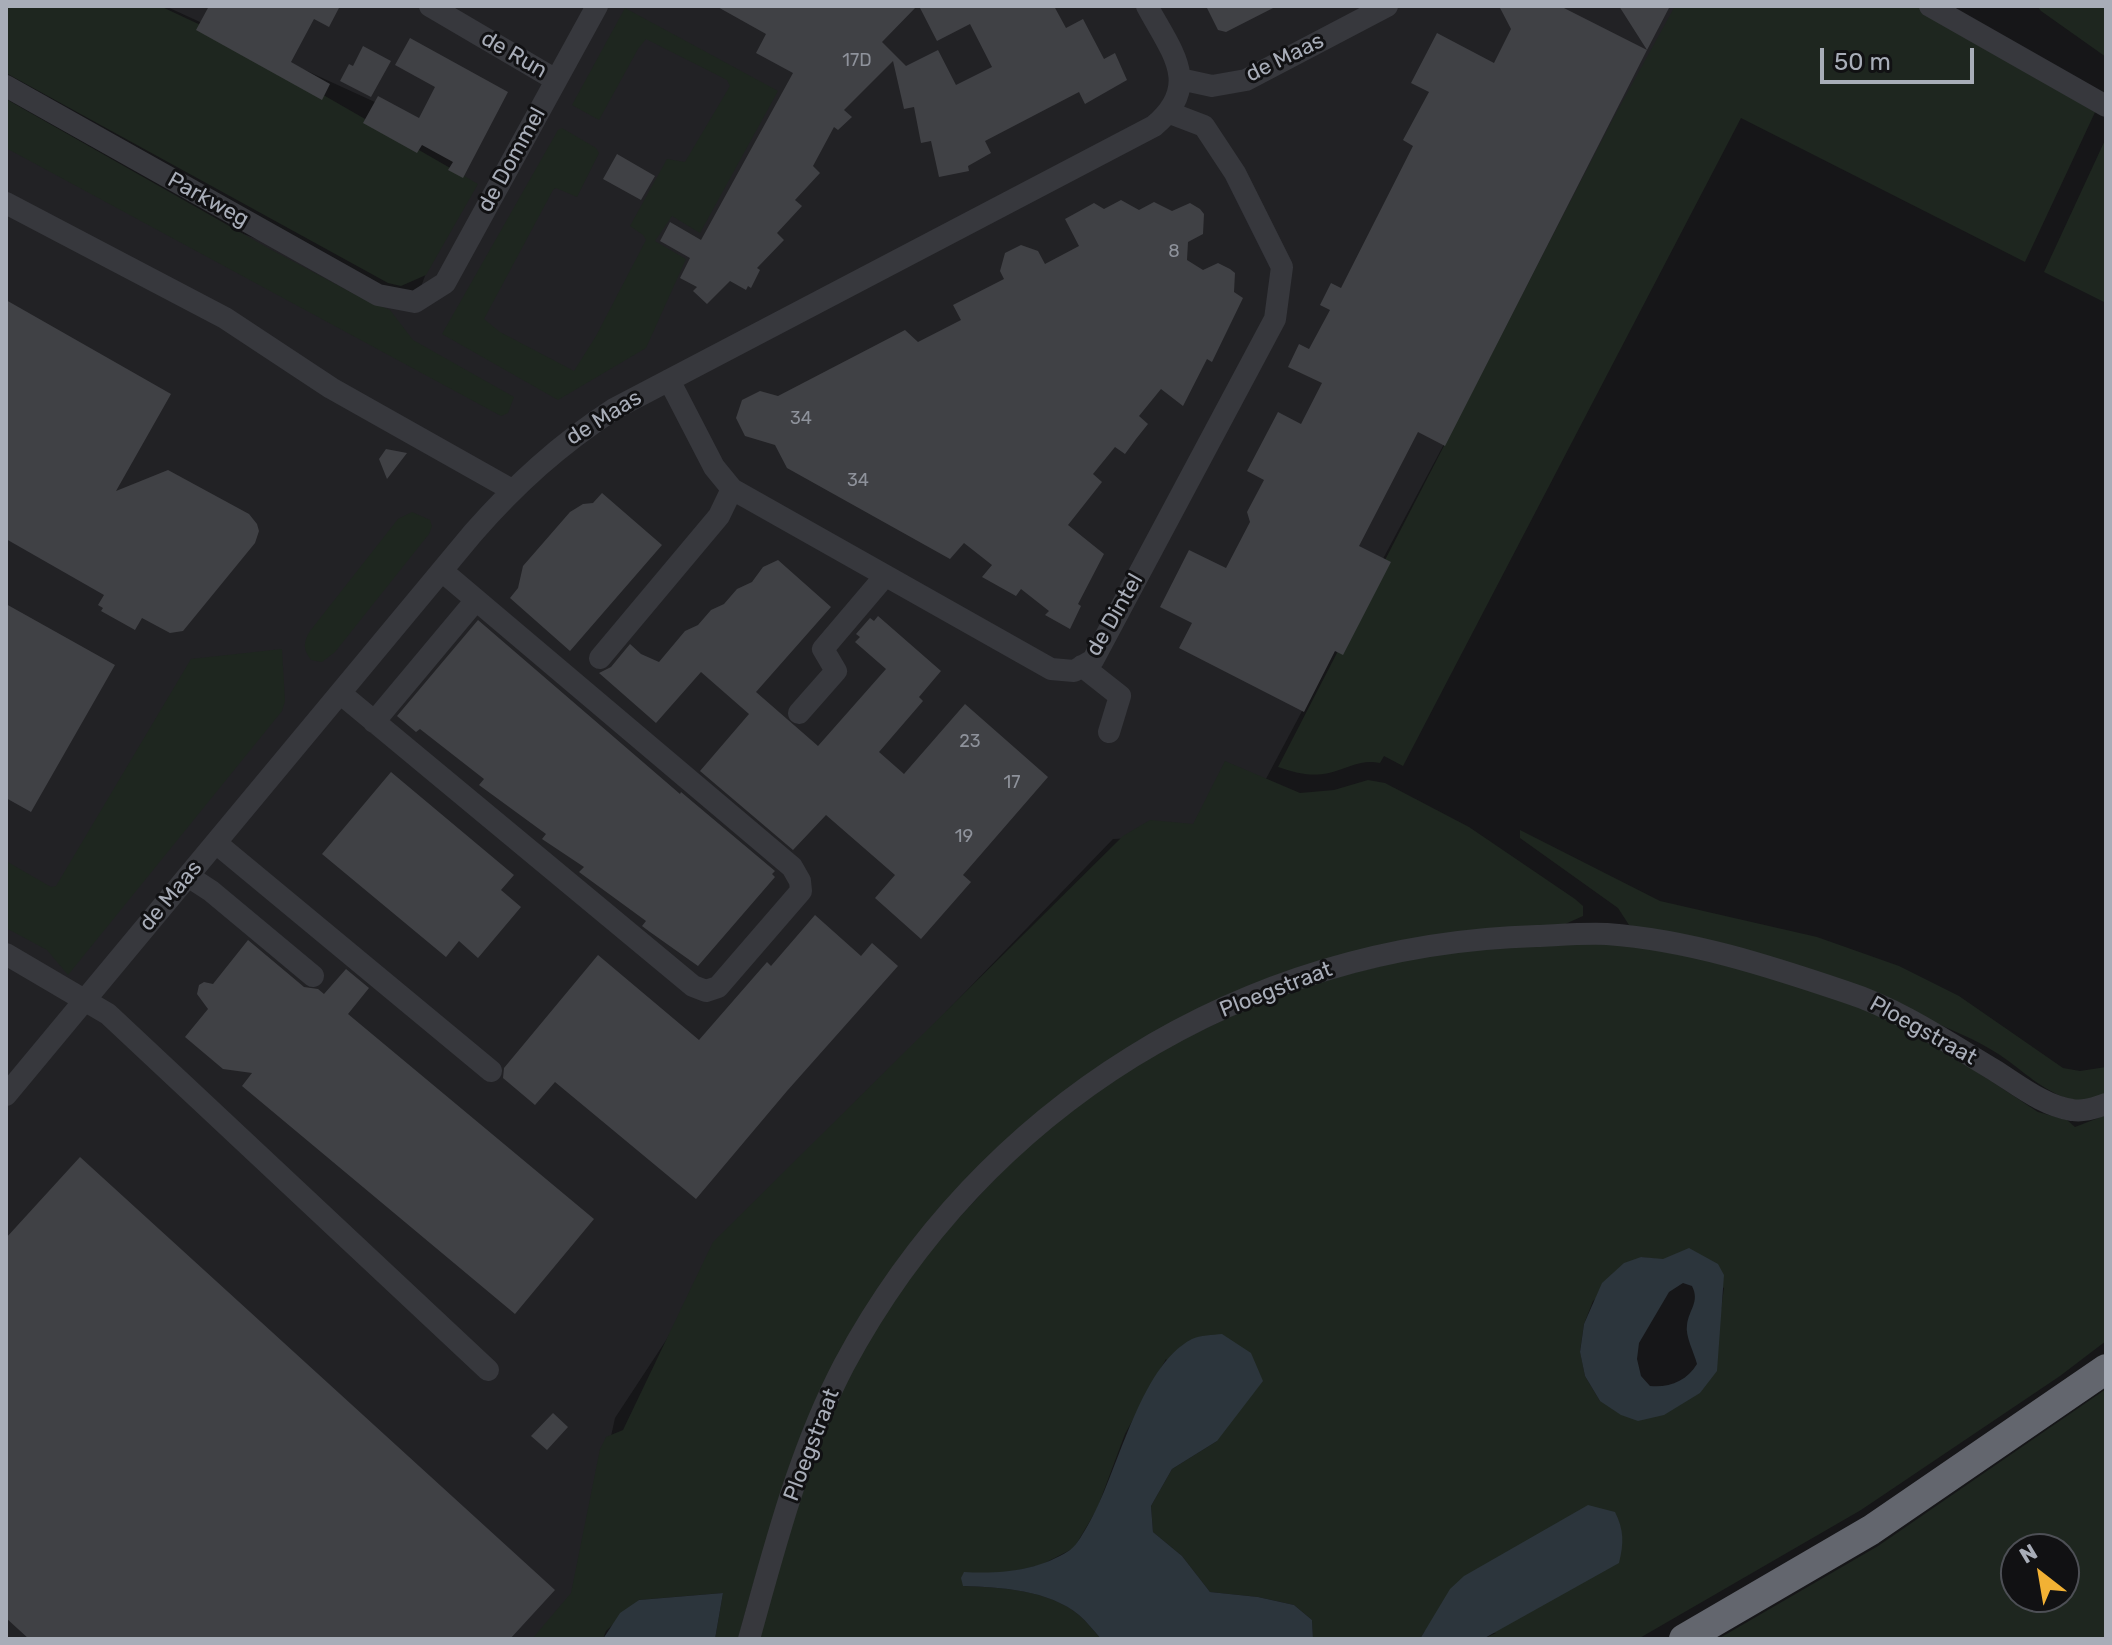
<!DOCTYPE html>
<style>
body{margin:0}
#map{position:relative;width:2112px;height:1645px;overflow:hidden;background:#161618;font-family:Rubik,sans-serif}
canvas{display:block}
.frame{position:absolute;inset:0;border:8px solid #a8adb8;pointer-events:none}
.north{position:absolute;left:2000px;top:1533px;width:80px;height:80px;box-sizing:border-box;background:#111113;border:2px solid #4d4f55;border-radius:50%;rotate:329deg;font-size:22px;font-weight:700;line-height:32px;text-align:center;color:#a8adb8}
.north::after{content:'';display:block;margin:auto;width:28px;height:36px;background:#f2b134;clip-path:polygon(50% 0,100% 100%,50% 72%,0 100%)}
.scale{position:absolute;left:1820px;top:48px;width:154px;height:36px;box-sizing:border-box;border:4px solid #a8adb8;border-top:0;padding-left:10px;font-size:24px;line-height:28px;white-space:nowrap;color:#a8adb8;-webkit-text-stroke:6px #111113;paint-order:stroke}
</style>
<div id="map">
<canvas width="2112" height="1645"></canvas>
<div class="frame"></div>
<div class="north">N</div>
<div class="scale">50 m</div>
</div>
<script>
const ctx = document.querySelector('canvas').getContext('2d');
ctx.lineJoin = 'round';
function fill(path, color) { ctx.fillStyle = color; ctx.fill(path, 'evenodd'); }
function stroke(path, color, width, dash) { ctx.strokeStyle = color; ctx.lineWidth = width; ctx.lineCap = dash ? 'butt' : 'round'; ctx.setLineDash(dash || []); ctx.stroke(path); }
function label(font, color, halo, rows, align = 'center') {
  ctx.font = font + ' Rubik,sans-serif'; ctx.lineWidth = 6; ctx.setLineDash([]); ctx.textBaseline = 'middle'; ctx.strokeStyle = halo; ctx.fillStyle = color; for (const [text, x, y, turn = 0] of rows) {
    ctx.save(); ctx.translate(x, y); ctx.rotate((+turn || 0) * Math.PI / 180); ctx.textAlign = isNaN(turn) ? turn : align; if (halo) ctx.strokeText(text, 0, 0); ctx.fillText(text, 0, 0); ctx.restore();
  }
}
fill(new Path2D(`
 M 165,6 L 1677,6 L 1259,792 L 1186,836 L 1113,839 L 745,1220 L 615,1418 L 575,1602 L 545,1639 L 6,1639 L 6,143 L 416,300 L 473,147 Z`), '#222225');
fill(new Path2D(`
 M 6,6 L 160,6 L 207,28 L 478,184 L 426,275 L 401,286 L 388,283 L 6,73 Z
 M 1675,6 L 1918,6 L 2097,108 L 2025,262 L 1741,118 L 1403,766 L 1384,756 L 1380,763 C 1360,759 1347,769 1329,773 C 1310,777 1296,773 1278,767 L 1614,117 Z
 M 2037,6 L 2106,6 L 2106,57 L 2041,11 Z
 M 625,8 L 778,91 L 700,233 L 672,216 L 655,241 L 686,259 L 646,348 L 558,400 L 442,334 L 558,130 L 562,128 L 596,148 L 599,153 L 577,197 L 556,188 L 553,190 L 484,319 L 500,332 L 574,371 L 596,336 L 646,240 L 643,235 L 630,226 L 667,159 L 685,162 L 730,86 L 727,80 L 646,39 L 638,49 L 599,120 L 572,105 Z
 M 6,99 L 268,248 L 354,294 L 390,310 L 413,340 L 514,397 L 508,413 L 501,416 L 6,148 Z
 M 2106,138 L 2106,303 L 2044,272 Z
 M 412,512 L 430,520 L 432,526 L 429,534 L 335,652 L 322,662 L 311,660 C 303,649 303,643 310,631 L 398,519 Z
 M 282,649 L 285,701 L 282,711 L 68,975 L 47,950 L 6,928 L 6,861 L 51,887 L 56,886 L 191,659 Z
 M 1225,761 L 1300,793 L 1334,790 L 1368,780 L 1385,783 L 1469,827 L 1575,899 L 1583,906 L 1583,916 L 1563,925 C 1517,931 1471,937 1425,943 C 1403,946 1380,947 1359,952 C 1098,1015 896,1201 796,1448 C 788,1468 782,1491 776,1511 C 762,1554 749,1596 738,1639 L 715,1639 L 723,1593 L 639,1600 L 606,1631 L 603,1639 L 532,1639 L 571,1593 L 600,1449 L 606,1437 L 623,1430 L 713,1242 L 1123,836 L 1150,820 L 1193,824 Z
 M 1520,830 L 1660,901 L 1817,937 L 1899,966 L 1959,996 L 2063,1068 L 2080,1071 L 2106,1067 L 2106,1095 C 2094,1098 2082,1103 2069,1099 C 2043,1091 2022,1070 2000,1055 C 1975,1039 1948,1028 1921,1017 L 1629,925 L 1618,908 L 1520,838 Z
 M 1564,942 L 1634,946 L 1760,970 L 1851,1002 L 1915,1031 L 2038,1112 L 2067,1120 L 2075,1127 L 2106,1115 L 2106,1341 L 2060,1376 L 1861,1510 L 1638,1639 L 1483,1639 L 1496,1633 L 1425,1631 L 1420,1639 L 1313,1639 L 1312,1620 L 1294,1605 L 1258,1597 L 1210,1592 L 1182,1556 L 1153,1532 L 1151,1506 L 1172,1469 L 1217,1441 L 1166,1359 L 1125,1434 L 1097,1509 L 1074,1548 L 1041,1565 L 1000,1574 L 964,1573 L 963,1586 C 1000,1587 1050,1590 1079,1615 C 1087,1622 1094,1631 1101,1639 L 757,1639 L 788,1532 L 848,1371 L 915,1265 L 1032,1139 L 1132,1064 L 1288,989 L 1438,952 ZM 1641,1257 L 1663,1260 L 1724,1288 L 1720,1317 L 1700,1393 L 1600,1401 L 1585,1376 L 1580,1351 L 1584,1324 L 1593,1301 Z
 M 2106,1389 L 2106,1639 L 1718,1639 L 1878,1546 ZM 2016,1549 L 2064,1549 L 2064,1597 L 2016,1597 Z`), '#1e261f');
fill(new Path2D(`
 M 1689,1248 L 1718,1264 L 1724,1275 L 1717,1371 L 1700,1393 L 1664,1415 L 1638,1421 L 1621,1415 L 1600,1401 L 1585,1376 L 1580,1352 L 1584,1324 L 1602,1283 L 1624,1263 L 1641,1257 L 1663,1259 ZM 1683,1283 L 1692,1286 C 1700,1302 1689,1309 1687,1325 C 1685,1336 1694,1352 1697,1364 C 1687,1381 1669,1388 1650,1386 L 1641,1376 L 1637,1359 L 1639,1343 L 1669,1292 Z
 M 1222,1334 L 1251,1353 L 1263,1381 L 1217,1441 L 1172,1469 L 1151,1506 L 1153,1532 L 1182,1556 L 1210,1592 L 1258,1597 L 1294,1605 L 1312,1620 L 1313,1639 L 1101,1639 C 1094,1631 1087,1622 1079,1615 C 1049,1590 1000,1587 963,1586 L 961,1578 L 964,1572 C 1001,1574 1038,1571 1070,1550 C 1078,1544 1083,1533 1088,1525 C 1118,1475 1138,1367 1192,1339 C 1200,1335 1213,1335 1222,1334 Z
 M 1588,1505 L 1615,1512 C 1624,1530 1624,1543 1619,1563 L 1483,1639 L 1420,1639 L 1450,1589 L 1464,1576 Z
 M 723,1593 L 715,1639 L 603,1639 L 620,1613 L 639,1600 Z`), '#2c353c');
fill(new Path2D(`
 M 209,6 L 340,6 L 329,27 L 314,19 L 291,62 L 330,84 L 322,100 L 196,30 Z
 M 716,6 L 917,6 L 882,42 L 906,66 L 938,50 L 956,85 L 992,67 L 970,24 L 937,41 L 919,6 L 1054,6 L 1066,28 L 1083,19 L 1104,59 L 1115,53 L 1127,80 L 1085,104 L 1079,92 L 985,141 L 991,153 L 968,166 L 969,171 L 939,177 L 931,141 L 921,143 L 914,107 L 904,109 L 893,61 L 844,110 L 852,117 L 838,130 L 834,127 L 813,166 L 820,173 L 795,200 L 802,206 L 777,233 L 784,240 L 757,268 L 760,270 L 751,288 L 748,286 L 746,290 L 730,281 L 707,304 L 693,291 L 697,287 L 680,278 L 690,258 L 660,241 L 670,222 L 701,240 L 793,73 L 756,53 L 766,34 Z
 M 1206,6 L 1277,6 L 1226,32 L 1218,30 Z
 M 1499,6 L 1560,6 L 1647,50 L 1445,446 L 1418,432 L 1359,546 L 1391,562 L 1343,655 L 1335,651 L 1304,712 L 1179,648 L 1192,623 L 1160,607 L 1189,550 L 1226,568 L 1250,522 L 1247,512 L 1264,480 L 1247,471 L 1278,412 L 1301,424 L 1322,383 L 1288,367 L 1299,344 L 1309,349 L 1330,310 L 1320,305 L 1331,283 L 1341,288 L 1413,146 L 1403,140 L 1429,92 L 1411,83 L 1437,33 L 1494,63 L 1511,29 Z
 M 1619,6 L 1670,6 L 1647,50 Z
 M 410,38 L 508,92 L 463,178 L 448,170 L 453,162 L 422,145 L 417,153 L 363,123 L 378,96 L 419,118 L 435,87 L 395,65 Z
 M 363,46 L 391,61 L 371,97 L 340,81 L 349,64 L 353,66 Z
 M 617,154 L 655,176 L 641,200 L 603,179 Z
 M 1121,200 L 1139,210 L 1154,202 L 1172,211 L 1190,203 L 1200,209 L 1204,214 L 1203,234 L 1188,242 L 1187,260 L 1203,270 L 1218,263 L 1230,269 L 1235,273 L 1234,292 L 1243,298 L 1212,362 L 1207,359 L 1183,406 L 1161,389 L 1139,416 L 1148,424 L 1136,439 L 1125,454 L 1115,447 L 1093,474 L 1102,482 L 1068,525 L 1104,554 L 1078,604 L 1081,606 L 1070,629 L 1045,615 L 1049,611 L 1021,589 L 1016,596 L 982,577 L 992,565 L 964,543 L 950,559 L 787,468 L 775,445 L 745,436 L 736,418 L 742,400 L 760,391 L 778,396 L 905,330 L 918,342 L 961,320 L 953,305 L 1004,279 L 1000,271 L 1005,253 L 1021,245 L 1038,251 L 1045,264 L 1079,246 L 1065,219 L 1094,203 L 1104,209 Z
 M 6,300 L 171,394 L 116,491 L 168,470 L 249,514 L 257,524 L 259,531 L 255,543 L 183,631 L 170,633 L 142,618 L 135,630 L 101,611 L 103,608 L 98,605 L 104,595 L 6,539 Z
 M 386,449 L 407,453 L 387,479 L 379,459 Z
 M 602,493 L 662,545 L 570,651 L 510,598 L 518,588 L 523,566 L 550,535 L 570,512 L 583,504 L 593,503 Z
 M 778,560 L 831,607 L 756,692 L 818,746 L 886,669 L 855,642 L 860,637 L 856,634 L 870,618 L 874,621 L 878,616 L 941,671 L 919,697 L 923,701 L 879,752 L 904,774 L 965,704 L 1048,777 L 963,875 L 971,882 L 921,939 L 875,898 L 895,875 L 826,815 L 793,850 L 700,771 L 749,714 L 701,672 L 656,723 L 599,673 L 611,667 L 630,644 L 641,654 L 659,662 L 685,631 L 698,625 L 711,610 L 724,604 L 737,589 L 752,582 L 763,567 Z
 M 6,604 L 115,665 L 31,812 L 6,798 Z
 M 478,620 L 680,794 L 681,792 L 775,871 L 772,874 L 775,877 L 698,966 L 650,932 L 642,926 L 646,921 L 579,872 L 584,867 L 542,839 L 546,834 L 479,785 L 484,779 L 420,729 L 416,732 L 397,716 Z
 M 391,772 L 514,875 L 501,890 L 521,907 L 478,958 L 459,941 L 446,957 L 322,854 Z
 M 815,915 L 861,956 L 872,943 L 898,966 L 787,1091 L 696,1199 L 555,1082 L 535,1105 L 503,1078 L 504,1068 L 598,955 L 699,1040 L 767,962 L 771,966 Z
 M 248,940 L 304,987 L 318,989 L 324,994 L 346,969 L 369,988 L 348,1014 L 594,1219 L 515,1314 L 242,1086 L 252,1073 L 223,1069 L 185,1037 L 208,1009 L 197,994 L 199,985 L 204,982 L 213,984 Z
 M 80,1157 L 555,1590 L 510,1639 L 29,1639 L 6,1618 L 6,1238 Z
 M 553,1413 L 568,1427 L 547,1450 L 531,1436 Z`), '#404145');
stroke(new Path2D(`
 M 430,6 L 556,80
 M 1930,6 L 2106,106
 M 1180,79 L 1212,86 L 1246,80 L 1387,6
 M 6,86 L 378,295 L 415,302 L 445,283 L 597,6
 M 6,203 L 225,318 L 331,388 L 512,490
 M 669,380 L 714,467 L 732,489 L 1051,669 L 1074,671 L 1093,660 L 1275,319 L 1282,267 L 1235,173 L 1204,126 L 1170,113
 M 600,658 L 719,516 L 732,489
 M 1082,666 L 1120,696 L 1109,732
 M 340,693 L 693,986 L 706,991 L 718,987 L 801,891 L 800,881 L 792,867 L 442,571
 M 799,713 L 836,671 L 823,649 L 885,576
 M 374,722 L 476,600
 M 216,843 L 491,1071
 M 188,876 L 211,891 L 313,976
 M 6,954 L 108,1014 L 488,1370
 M 6,1095 L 473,533 C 516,484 559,445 614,409 L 1154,126 C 1203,85 1171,51 1147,6
 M 749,1639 C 775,1546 799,1451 844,1365 C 982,1107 1244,944 1537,936 C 1560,935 1584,933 1607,934 C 1689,940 1769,966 1846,992 C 1899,1009 1947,1042 1994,1070 C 2018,1085 2044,1106 2072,1110 C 2084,1112 2094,1108 2106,1104`), '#37383d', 22);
stroke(new Path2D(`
 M 1684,1639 L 1871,1530 L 2106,1369`), '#63666e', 30);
label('18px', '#8e929b', null, [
 ["17D",857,61],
 ["8",1174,252],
 ["34",801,419],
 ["34",858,481],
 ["23",970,742],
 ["17",1012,783],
 ["19",964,837]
]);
label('22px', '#a8adb8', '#111113', [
 ["de Run",514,55,30],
 ["de Maas",1285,58,-26],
 ["de Dommel",512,160,-61],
 ["Parkweg",208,200,29],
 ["de Maas",604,418,-32],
 ["de Dintel",1115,615,-60],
 ["de Maas",171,896,-50],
 ["Ploegstraat",1276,990,-21],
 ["Ploegstraat",1923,1031,29],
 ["Ploegstraat",812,1445,-69]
]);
</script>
